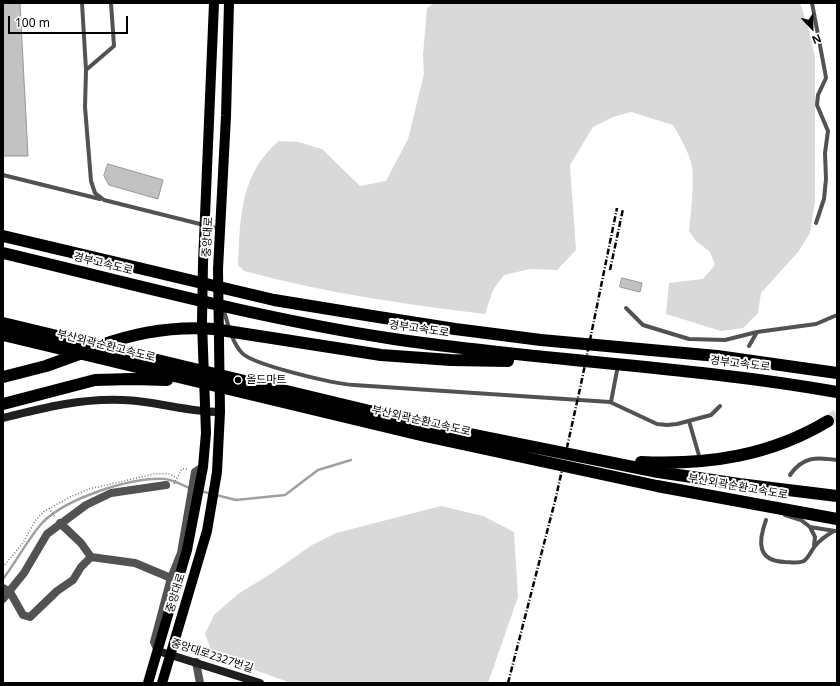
<!DOCTYPE html>
<meta charset="utf-8">
<style>
body{margin:0}
#map{position:relative;width:840px;height:686px;overflow:hidden;background:#fff;font-family:"Noto Sans",sans-serif}
canvas{display:block}
.frame{position:absolute;inset:0;border:4px solid #000;pointer-events:none}
.north{position:absolute;left:792px;top:8px;width:40px;height:40px;-webkit-text-stroke:3px #fff;paint-order:stroke;rotate:158deg;font-size:11px;font-weight:700;line-height:16px;text-align:center;color:#000}
.north::after{content:'';display:block;margin:auto;width:14px;height:18px;background:#000;clip-path:polygon(50% 0,100% 100%,50% 72%,0 100%)}
.scale{position:absolute;left:8px;top:16px;width:120px;height:18px;box-sizing:border-box;border:2px solid #000;border-top:0;padding-left:5px;font-size:12px;line-height:14px;white-space:nowrap;color:#000;-webkit-text-stroke:3px #fff;paint-order:stroke}
</style>
<div id="map">
<canvas width="840" height="686"></canvas>
<div class="frame"></div>
<div class="north">N</div>
<div class="scale">100 m</div>
</div>
<script>
const ctx = document.querySelector('canvas').getContext('2d');
ctx.lineJoin = 'round';
function fill(path, color) { ctx.fillStyle = color; ctx.fill(path, 'evenodd'); }
function stroke(path, color, width, dash) { ctx.strokeStyle = color; ctx.lineWidth = width; ctx.lineCap = dash ? 'butt' : 'round'; ctx.setLineDash(dash || []); ctx.stroke(path); }
function label(font, color, halo, rows, align = 'center') {
  ctx.font = font + ' "Noto Sans","Noto Sans KR",sans-serif'; ctx.lineWidth = 4; ctx.setLineDash([]); ctx.textBaseline = 'middle'; ctx.strokeStyle = halo; ctx.fillStyle = color; for (const [text, x, y, turn = 0] of rows) {
    ctx.save(); ctx.translate(x, y); ctx.rotate((+turn || 0) * Math.PI / 180); ctx.textAlign = isNaN(turn) ? turn : align; if (halo) ctx.strokeText(text, 0, 0); ctx.fillText(text, 0, 0); ctx.restore();
  }
}
fill(new Path2D(`
 M 434,3 L 800,3 L 809,30 L 815,57 L 815,201 L 810,233 L 798,252 L 761,293 L 758,313 L 743,328 L 721,331 L 666,314 L 669,283 L 703,279 L 715,265 L 710,252 L 696,241 L 689,231 C 691,215 695,177 691,162 C 687,149 680,137 673,125 L 631,112 L 613,117 L 593,127 L 570,165 L 576,250 L 557,270 L 530,269 L 504,275 L 493,290 L 485,314 C 403,304 325,293 244,271 L 238,265 C 240,219 240,173 279,141 L 298,142 L 322,149 L 360,186 L 386,181 L 408,139 L 424,74 L 423,55 L 427,8 Z
 M 441,506 L 483,516 L 514,532 L 518,597 L 488,683 L 291,683 L 213,655 L 205,634 L 214,615 L 238,594 L 272,573 L 312,545 L 336,533 Z`), '#d9d9d9');
stroke(new Path2D(`
 M 201,491 L 212,494
 M 216,495 L 236,500 L 285,495 L 318,470 L 351,460
 M 3,579 C 16,562 29,537 43,522 C 67,498 131,477 165,479 C 173,480 182,485 190,488`), '#a0a0a0', 2.5);
const building = new Path2D(`
 M 3,3 L 20,3 L 28,156 L 3,156 Z
 M 108,164 L 163,180 L 158,199 L 109,185 L 104,176 Z
 M 622,278 L 642,283 L 640,292 L 620,287 Z`);
fill(building, '#c2c2c2');
stroke(building, '#969696', 1);
stroke(new Path2D(`
 M 828,421 L 837,415`), '#d9d9d9', 12, [12, 6]);
stroke(new Path2D(`
 M 174,484 L 182,469 L 187,469
 M 49,508 L 56,518
 M 3,567 L 23,543 L 35,521 L 43,512 L 70,497 L 89,489 L 154,474 L 169,474 L 177,478`), '#747474', 1.5, [1, 2]);
stroke(new Path2D(`
 M 82,3 L 86,70 L 114,46 L 111,3
 M 812,3 L 825,72 L 826,78 L 818,95 L 817,105 L 828,131 L 825,153 L 826,179 L 824,199 L 816,223
 M 86,70 L 85,107 L 91,181 L 95,193 L 104,200 L 220,229
 M 3,175 L 100,199
 M 223,308 C 228,323 231,341 242,353 C 253,365 335,384 354,385 L 610,402 L 657,424 L 667,425 L 677,424 L 711,415 L 720,406
 M 626,308 L 643,325 L 689,339 L 725,340 L 757,332 L 816,324 L 837,315
 M 749,346 L 757,332
 M 611,402 L 618,365
 M 689,421 L 700,459
 M 790,475 C 803,456 817,457 837,460
 M 785,515 L 801,520 L 810,527 L 835,531
 M 766,520 C 758,542 757,561 785,562 C 791,562 798,564 804,561 C 809,557 811,551 815,546 C 820,540 827,535 834,531
 M 810,527 L 815,537 L 814,546`), '#525252', 4);
stroke(new Path2D(`
 M 60,523 L 81,543 L 91,557 L 135,563 L 171,578
 M 3,588 L 10,592 L 23,615 L 30,617 L 57,591 L 73,580 L 81,567 L 91,557
 M 3,599 L 24,573 L 47,534 L 86,505 L 111,493 L 166,485
 M 158,651 L 154,642 L 171,578 L 181,553 L 195,472 L 203,467
 M 196,662 L 200,683`), '#525252', 8);
stroke(new Path2D(`
 M 3,418 C 43,408 82,398 123,400 C 156,401 187,412 220,412
 M 158,651 L 260,683`), '#1f1f1f', 8);
stroke(new Path2D(`
 M 148,683 L 187,550 L 203,467 L 206,433 L 202,322 L 203,263 L 214,3
 M 162,683 L 207,531 L 217,472 L 220,412 L 218,269 L 226,116 L 229,3`), '#000', 10);
stroke(new Path2D(`
 M 3,236 L 274,300 L 372,316 L 455,329 L 541,340 L 717,356 L 837,373
 M 3,253 C 133,284 261,319 394,339 C 541,361 690,366 837,392
 M 3,323 L 449,430 L 658,472 L 739,484 L 837,496
 M 3,335 L 425,436 L 657,486 L 837,519
 M 99,346 C 137,332 173,326 214,329 L 381,355 L 451,360 L 508,361
 M 3,377 L 46,366 L 82,353
 M 3,404 L 95,380 L 132,379 L 167,380
 M 641,462 C 708,465 770,456 828,421`), '#000', 12);
stroke(new Path2D(`
 M 610,270 L 623,209
 M 508,683 L 556,497 L 581,384 L 617,208`), '#000', 2.5, [6, 2, 1, 2]);
for (const [x, y, r, color] of [
 [238,380,4,"#000"]
]) { const dot = new Path2D(); dot.arc(x, y, r, 0, 2 * Math.PI); ctx.fillStyle = color; ctx.fill(dot); stroke(dot, '#fff', 1.5); }
label('11px', '#000', '#fff', [
 ["중앙대로",208,237,-87],
 ["경부고속도로",103,264,14],
 ["경부고속도로",419,329,8],
 ["부산외곽순환고속도로",106,346,14],
 ["경부고속도로",740,364,7],
 ["부산외곽순환고속도로",421,421,13],
 ["부산외곽순환고속도로",738,487,10],
 ["중앙대로",176,593,-73],
 ["중앙대로2327번길",212,656,18]
]);
label('11px', '#000', '#fff', [
 ["올드마트",246,380]
], 'left');
</script>
